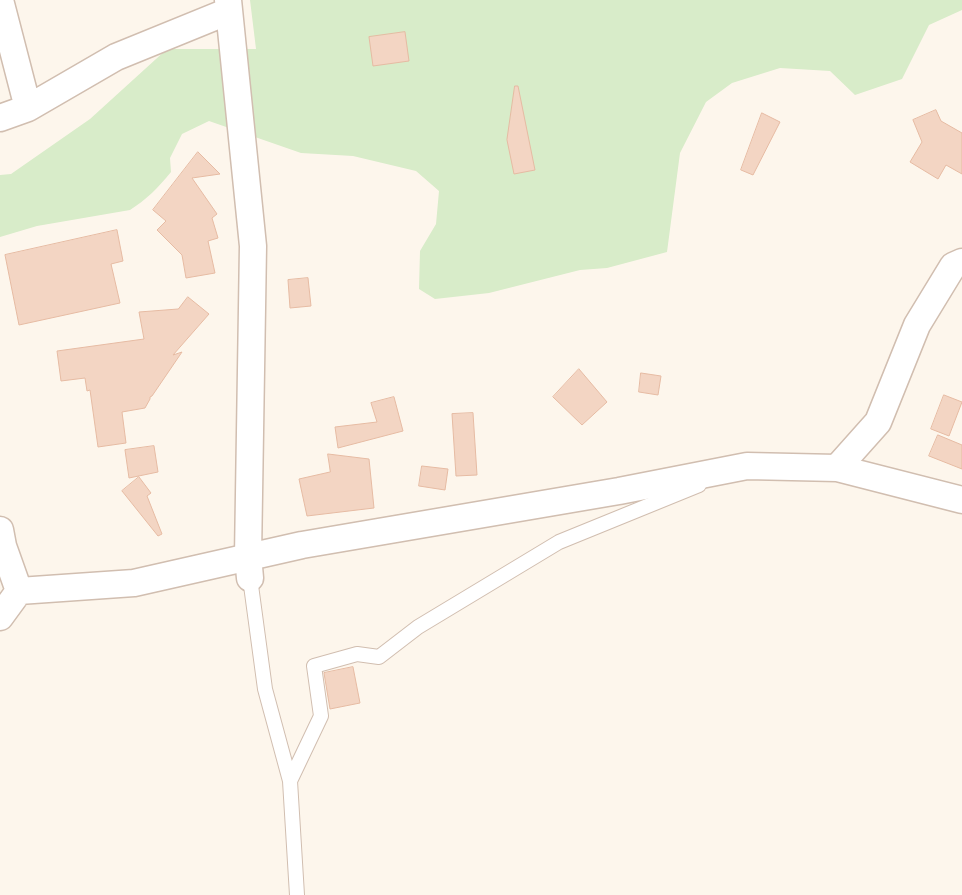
<!DOCTYPE html>
<style>
body{margin:0}
canvas{display:block;background:#fdf6ec}
</style>
<canvas width="962" height="895"></canvas>
<script>
const ctx = document.querySelector('canvas').getContext('2d');
ctx.lineJoin = 'round';
function fill(path, color) { ctx.fillStyle = color; ctx.fill(path, 'evenodd'); }
function stroke(path, color, width, dash) { ctx.strokeStyle = color; ctx.lineWidth = width; ctx.lineCap = dash ? 'butt' : 'round'; ctx.setLineDash(dash || []); ctx.stroke(path); }
fill(new Path2D(`
 M 250,0 L 962,0 L 962,10 L 929,25 L 902,79 L 855,95 L 830,71 L 780,68 L 732,83 L 706,102 L 680,153 L 667,252 L 607,268 L 580,270 L 489,293 L 435,299 L 419,289 L 420,251 L 436,224 L 439,191 L 416,171 L 353,156 L 301,153 L 209,121 L 182,134 L 170,158 L 171,172 C 159,187 146,200 130,210 L 37,226 L 0,237 L 0,175 L 11,174 L 90,119 L 167,49 L 256,49 Z`), '#d8ecc9');
const building = new Path2D(`
 M 405,32 L 409,61 L 373,66 L 369,37 Z
 M 515,86 L 518,86 L 535,170 L 514,174 L 507,140 Z
 M 936,110 L 941,121 L 962,133 L 962,174 L 946,165 L 938,179 L 910,162 L 922,142 L 913,120 Z
 M 762,113 L 780,122 L 753,175 L 741,170 Z
 M 198,152 L 220,174 L 192,178 L 217,214 L 212,218 L 218,238 L 208,241 L 215,273 L 186,278 L 182,255 L 157,230 L 166,221 L 153,210 Z
 M 117,230 L 123,261 L 111,264 L 120,303 L 19,325 L 5,255 Z
 M 308,278 L 311,306 L 290,308 L 288,280 Z
 M 188,297 L 209,314 L 173,355 L 182,352 L 152,396 L 150,397 L 150,399 L 145,408 L 122,412 L 126,443 L 98,447 L 90,390 L 87,391 L 85,378 L 61,381 L 57,351 L 144,339 L 139,312 L 178,309 Z
 M 579,369 L 607,402 L 582,425 L 553,397 Z
 M 641,373 L 661,376 L 658,395 L 639,392 Z
 M 944,395 L 962,402 L 949,436 L 931,429 Z
 M 394,397 L 403,431 L 338,448 L 335,427 L 377,422 L 371,403 Z
 M 473,413 L 477,475 L 456,476 L 452,414 Z
 M 938,435 L 962,445 L 962,469 L 929,456 Z
 M 154,446 L 158,472 L 129,478 L 125,450 Z
 M 328,454 L 369,459 L 374,508 L 307,516 L 299,479 L 330,472 Z
 M 422,466 L 448,469 L 445,490 L 419,486 Z
 M 139,477 L 151,493 L 147,496 L 162,534 L 158,536 L 122,491 Z
 M 353,667 L 360,703 L 330,709 L 324,673 Z`);
fill(building, '#f3d5c3');
stroke(building, '#e6bba3', 1);
const lane = new Path2D(`
 M 250,578 L 265,689 L 290,781 L 297,895
 M 290,781 L 321,716 L 314,666 L 357,654 L 379,657 L 418,627 L 559,542 L 699,485`);
const street = new Path2D(`
 M 0,0 L 28,108
 M 228,0 L 253,246 L 248,556 L 250,578
 M 0,118 L 28,108 L 116,57 L 229,11
 M 837,468 L 878,422 L 917,325 L 953,266 L 962,262
 M 0,530 L 3,546 L 19,591
 M 0,617 L 19,591 L 134,583 L 302,545 L 619,491 L 747,466 L 837,468 L 962,500`);
stroke(lane, '#d1beb0', 16);
stroke(street, '#d1beb0', 29);
stroke(lane, '#fff', 14);
stroke(street, '#fff', 26);
</script>
